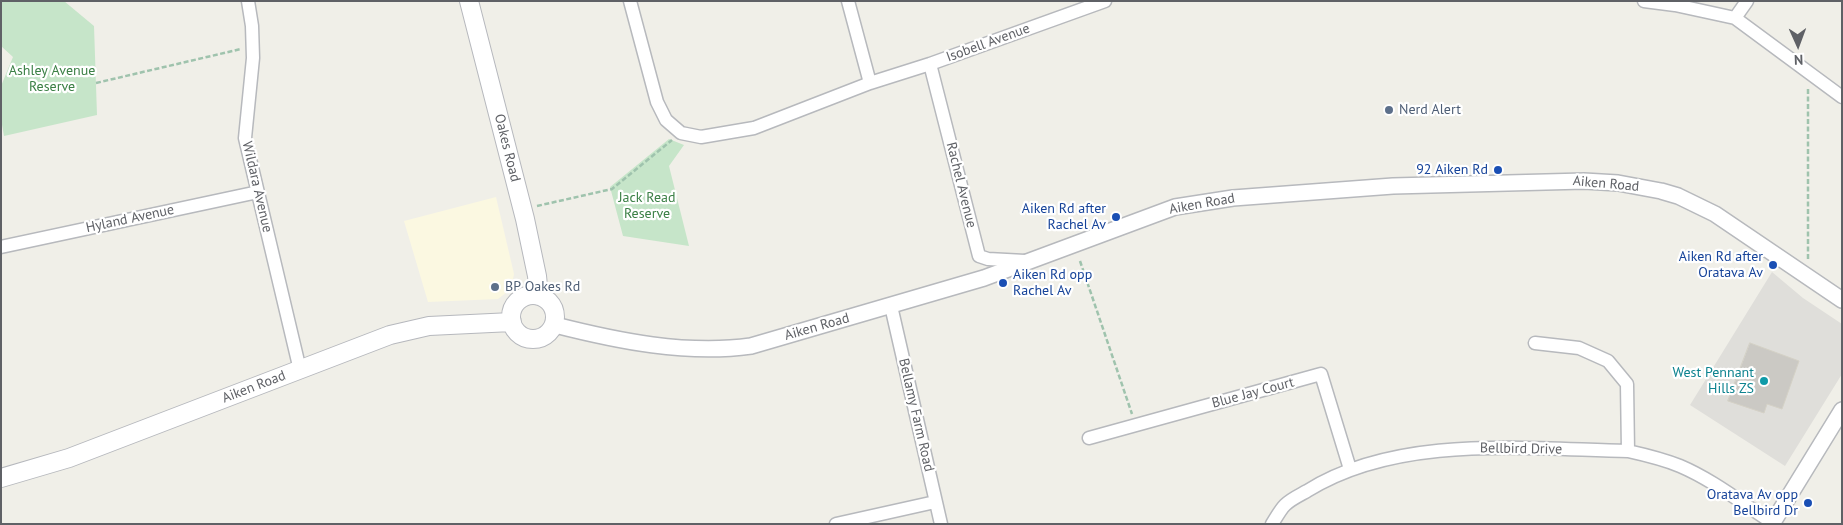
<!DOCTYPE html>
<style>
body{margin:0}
#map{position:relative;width:1843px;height:525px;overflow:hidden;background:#f0efe8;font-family:"PT Sans",sans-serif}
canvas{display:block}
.frame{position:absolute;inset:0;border:2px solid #5f6166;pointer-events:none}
.north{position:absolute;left:1773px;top:20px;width:50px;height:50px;-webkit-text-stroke:4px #fff;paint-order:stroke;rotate:178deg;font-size:14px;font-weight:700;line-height:20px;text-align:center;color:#5f6166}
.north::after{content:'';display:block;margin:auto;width:18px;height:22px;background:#5f6166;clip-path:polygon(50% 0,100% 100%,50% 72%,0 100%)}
</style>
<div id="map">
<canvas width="1843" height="525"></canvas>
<div class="frame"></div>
<div class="north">N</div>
</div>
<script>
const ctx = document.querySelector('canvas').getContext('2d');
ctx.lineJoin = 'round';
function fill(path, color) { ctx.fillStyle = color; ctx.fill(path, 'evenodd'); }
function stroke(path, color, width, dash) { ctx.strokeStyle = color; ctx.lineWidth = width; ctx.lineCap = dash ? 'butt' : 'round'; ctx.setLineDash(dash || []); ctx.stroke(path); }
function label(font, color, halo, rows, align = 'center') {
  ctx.font = font + ' "PT Sans",sans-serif'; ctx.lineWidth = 4.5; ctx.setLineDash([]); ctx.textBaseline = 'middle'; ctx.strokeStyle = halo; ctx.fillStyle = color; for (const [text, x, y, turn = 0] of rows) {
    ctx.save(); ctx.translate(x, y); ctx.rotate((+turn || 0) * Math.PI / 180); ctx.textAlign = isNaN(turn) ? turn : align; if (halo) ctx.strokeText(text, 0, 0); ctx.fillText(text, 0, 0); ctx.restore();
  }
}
fill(new Path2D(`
 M 496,197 L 514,274 L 511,289 L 498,299 L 428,302 L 404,221 Z`), '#fbf8e1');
fill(new Path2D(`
 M 1772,272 L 1803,298 L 1842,324 L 1842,374 L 1785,466 L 1690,405 Z`), '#dfdeda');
fill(new Path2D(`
 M 1,1 L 64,1 L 94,26 L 97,115 L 4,136 L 1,119 L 1,86 L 13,57 L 1,46 Z
 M 669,139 L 684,145 L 669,166 L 689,246 L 623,236 L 610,187 Z`), '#c6e5c9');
const building = new Path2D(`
 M 1750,343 L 1799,361 L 1782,409 L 1767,404 L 1764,413 L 1728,401 Z`);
fill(building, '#cbc9c4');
stroke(building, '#d4d1c6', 1);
const minor = new Path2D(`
 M 248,1 L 252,26 L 253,58 L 245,138 L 300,370
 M 630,1 L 657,102 L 666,120 L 681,133 L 701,137 L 754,128 L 870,83 L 930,64 L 1105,1
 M 848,1 L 870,83
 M 1644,1 L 1675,5 L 1735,18 L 1842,97
 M 1735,18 L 1747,1
 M 930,64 L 979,256 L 988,259 L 1025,261
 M 1,247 L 258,192
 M 891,306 L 941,524
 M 1535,343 L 1579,348 L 1608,361 L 1627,384 L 1628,451
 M 1089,438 L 1321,374 L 1350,469
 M 836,524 L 935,502
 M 1272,524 C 1276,518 1280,510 1285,505 C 1291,499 1300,495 1307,491 C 1398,434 1526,449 1628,451 C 1646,455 1663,459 1680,466 C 1713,480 1743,504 1773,523`);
const tertiary = new Path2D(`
 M 555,325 C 618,341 686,355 751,346 L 984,278 L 1175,207 L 1233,198 L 1393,186 L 1584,181 L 1618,183 L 1661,191 L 1678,196 L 1715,214 L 1842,300
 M 1772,524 L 1842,410`);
const secondary = new Path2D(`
 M 469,1 L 525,219 L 537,276 L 539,296
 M511 317a22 22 0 1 1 44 0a22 22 0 1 1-44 0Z
 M 1,478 L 69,458 L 390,335 L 429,326 L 512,322`);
stroke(minor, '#b7b9bd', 15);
stroke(tertiary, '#b7b9bd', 18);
stroke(secondary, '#b6b8bd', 20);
stroke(new Path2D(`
 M 96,83 L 241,49
 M 537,206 L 612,189 L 672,140
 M 1808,259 L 1808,87
 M 1080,261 L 1132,414`), '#9fc3ad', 2.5, [5, 2.5]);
stroke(minor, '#fff', 12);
stroke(tertiary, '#fff', 15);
stroke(secondary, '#fff', 18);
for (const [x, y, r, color] of [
 [1389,110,5,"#5c6f8a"],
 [1498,170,5,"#1a4fb4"],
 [1116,217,5,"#1a4fb4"],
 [1773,265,5,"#1a4fb4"],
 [1003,283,5,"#1a4fb4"],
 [495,287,5,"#5c6f8a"],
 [1764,381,5,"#0f9aa8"],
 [1808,503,5,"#1a4fb4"]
]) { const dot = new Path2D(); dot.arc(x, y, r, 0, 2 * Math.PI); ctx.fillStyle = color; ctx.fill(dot); stroke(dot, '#fff', 2); }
label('14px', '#5f6166', '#fff', [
 ["Isobell Avenue",988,43,-20],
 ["Oakes Road",507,148,76],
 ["Aiken Road",1606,184,5],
 ["Rachel Avenue",961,185,76],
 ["Wildara Avenue",257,187,77],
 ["Aiken Road",1202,204,-10],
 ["Hyland Avenue",130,219,-12],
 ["Aiken Road",817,327,-16],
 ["Aiken Road",254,387,-21],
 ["Blue Jay Court",1253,393,-15],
 ["Bellamy Farm Road",916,415,77],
 ["Bellbird Drive",1521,449,1]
]);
label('14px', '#3c8046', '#fff', [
 ["Ashley Avenue",52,71],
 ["Reserve",52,87],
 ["Jack Read",647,198],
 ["Reserve",647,214]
]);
label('14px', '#4e5e75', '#fff', [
 ["Nerd Alert",1399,110],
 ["BP Oakes Rd",505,287]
], 'left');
label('14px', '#164399', '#fff', [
 ["92 Aiken Rd",1488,170],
 ["Aiken Rd after",1106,209],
 ["Rachel Av",1106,225],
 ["Aiken Rd after",1763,257],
 ["Oratava Av",1763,273],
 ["Aiken Rd opp",1013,275,"left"],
 ["Rachel Av",1013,291,"left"],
 ["Oratava Av opp",1798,495],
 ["Bellbird Dr",1798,511]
], 'right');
label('14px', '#0d838f', '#fff', [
 ["West Pennant",1754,373],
 ["Hills ZS",1754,389]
], 'right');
</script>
